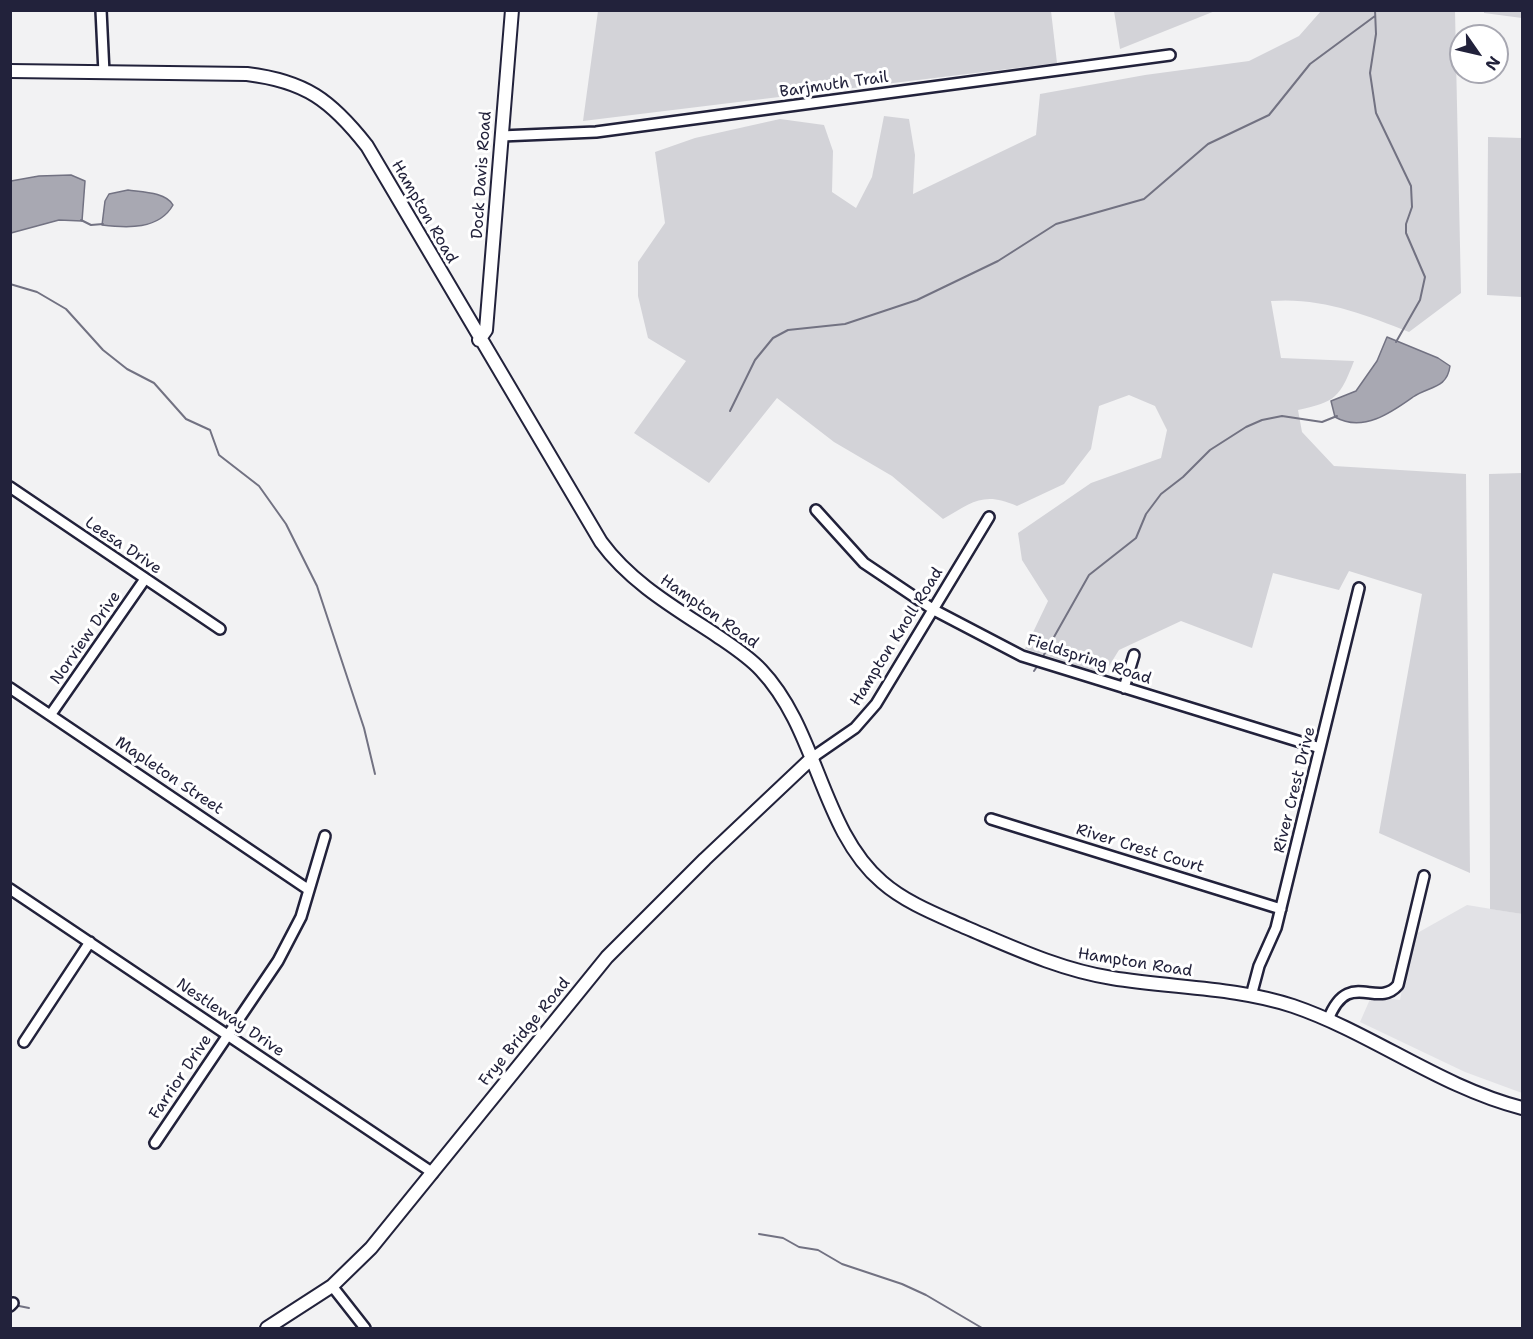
<!DOCTYPE html>
<style>
body{margin:0}
#map{position:relative;width:1533px;height:1339px;overflow:hidden;background:#f2f2f3;font-family:"Shantell Sans",sans-serif}
canvas{display:block}
.frame{position:absolute;inset:0;border:12px solid #22223b;pointer-events:none}
.north{position:absolute;left:1449px;top:24px;width:60px;height:60px;box-sizing:border-box;background:#fff;border:2px solid #a7a7b1;border-radius:50%;rotate:124deg;font-size:16px;font-weight:700;line-height:24px;text-align:center;color:#22223b}
.north::after{content:'';display:block;margin:auto;width:21px;height:27px;background:#22223b;clip-path:polygon(50% 0,100% 100%,50% 72%,0 100%)}
</style>
<div id="map">
<canvas width="1533" height="1339"></canvas>
<div class="frame"></div>
<div class="north">N</div>
</div>
<script>
const ctx = document.querySelector('canvas').getContext('2d');
ctx.lineJoin = 'round';
function fill(path, color) { ctx.fillStyle = color; ctx.fill(path, 'evenodd'); }
function stroke(path, color, width, dash) { ctx.strokeStyle = color; ctx.lineWidth = width; ctx.lineCap = dash ? 'butt' : 'round'; ctx.setLineDash(dash || []); ctx.stroke(path); }
function label(font, color, halo, rows, align = 'center') {
  ctx.font = font + ' "Shantell Sans",sans-serif'; ctx.lineWidth = 6; ctx.setLineDash([]); ctx.textBaseline = 'middle'; ctx.strokeStyle = halo; ctx.fillStyle = color; for (const [text, x, y, turn = 0] of rows) {
    ctx.save(); ctx.translate(x, y); ctx.rotate((+turn || 0) * Math.PI / 180); ctx.textAlign = isNaN(turn) ? turn : align; if (halo) ctx.strokeText(text, 0, 0); ctx.fillText(text, 0, 0); ctx.restore();
  }
}
fill(new Path2D(`
 M 1467,905 L 1522,914 L 1522,1093 L 1465,1072 L 1360,1022 L 1371,997 L 1400,1000 L 1412,936 Z`), '#e2e2e6');
fill(new Path2D(`
 M 598,11 L 1051,11 L 1057,63 L 583,121 Z
 M 1114,11 L 1114,10 L 1215,11 L 1120,49 Z
 M 1321,11 L 1455,11 L 1461,293 L 1409,332 C 1364,314 1320,297 1271,301 L 1281,358 L 1354,361 C 1340,397 1336,402 1298,410 L 1302,432 L 1334,466 L 1466,474 L 1470,873 L 1379,833 L 1422,594 L 1349,571 L 1339,590 L 1273,573 L 1252,648 L 1181,621 L 1119,650 L 1104,674 L 1025,649 L 1048,601 L 1022,560 L 1018,533 L 1091,483 L 1161,458 L 1167,430 L 1155,406 L 1129,395 L 1099,406 L 1091,449 L 1064,484 L 1017,506 C 984,491 972,502 943,519 L 892,476 L 834,442 L 777,398 L 709,483 L 634,433 L 686,361 L 648,338 L 638,296 L 638,262 L 665,223 L 655,152 L 695,138 L 780,119 L 824,125 L 833,151 L 832,192 L 856,208 L 872,177 L 884,116 L 909,119 L 915,155 L 913,194 L 1036,135 L 1040,94 L 1145,75 L 1249,61 L 1299,36 Z
 M 1484,11 L 1522,11 L 1522,18 L 1484,13 Z
 M 1488,137 L 1522,138 L 1522,297 L 1487,295 Z
 M 1522,473 L 1522,914 L 1490,909 L 1489,474 Z`), '#d3d3d8');
const water = new Path2D(`
 M 39,176 L 71,175 L 85,181 L 82,221 L 59,220 L 11,233 L 11,181 Z
 M 128,190 C 141,192 166,192 173,205 C 159,230 127,228 102,225 L 105,201 L 109,194 Z
 M 1387,337 L 1438,358 L 1450,366 C 1447,389 1429,386 1413,397 C 1392,412 1363,433 1335,417 L 1331,401 L 1356,391 L 1377,361 Z`);
fill(water, '#a8a8b2');
stroke(water, '#727282', 1.5);
stroke(new Path2D(`
 M 1375,10 L 1376,34 L 1370,73 L 1376,113 L 1411,186 L 1412,207 L 1406,224 L 1406,233 L 1425,277 L 1420,300 L 1396,342
 M 81,220 L 91,225 L 103,224
 M 10,284 L 37,292 L 66,309 L 103,350 L 127,369 L 154,383 L 186,419 L 210,430 L 219,455 L 259,486 L 286,524 L 317,586 L 364,728 L 375,774
 M 730,411 L 755,360 L 773,338 L 788,330 L 845,324 L 917,300 L 998,261 L 1056,224 L 1144,199 L 1208,144 L 1269,115 L 1310,64 L 1375,16
 M 1041,660 L 1089,575 L 1136,538 L 1146,514 L 1161,494 L 1183,477 L 1210,450 L 1246,427 L 1262,420 L 1282,416 L 1322,422 L 1337,416
 M 1034,671 L 1038,665
 M 759,1234 L 783,1238 L 799,1247 L 818,1250 L 842,1264 L 902,1284 L 926,1295 L 982,1328
 M 14,1305 L 29,1308`), '#727282', 2);
const street = new Path2D(`
 M 101,10 L 104,73
 M 501,136 L 596,132 L 1170,55
 M 10,487 L 220,629
 M 816,510 L 864,563 L 934,610 L 1022,656 L 1320,748
 M 10,688 L 309,890
 M 1124,688 L 1134,655
 M 51,714 L 145,579
 M 813,757 L 855,728 L 876,704 L 989,517
 M 991,819 L 1281,909
 M 10,889 L 433,1173
 M 1251,996 L 1259,966 L 1276,928 L 1359,588
 M 1328,1020 C 1348,967 1377,1010 1398,985 L 1424,876
 M 24,1042 L 90,942
 M 155,1143 L 278,961 L 301,917 L 325,836
 M 332,1286 L 365,1328
 M 10,1306 L 13,1303`);
const secondary = new Path2D(`
 M 10,71 L 247,74 C 305,81 331,100 367,146 L 601,542 C 631,583 675,608 716,635 C 732,646 748,656 761,670 C 818,730 821,830 882,882 C 906,903 938,915 967,928 C 1014,948 1061,970 1112,978 C 1172,988 1236,987 1293,1006 C 1372,1033 1440,1087 1522,1108
 M 479,340 L 486,330 L 512,10
 M 267,1328 L 332,1286 L 371,1248 L 607,957 L 705,859 L 813,757`);
stroke(street, '#22223b', 14);
stroke(secondary, '#22223b', 16);
stroke(street, '#fff', 9);
stroke(secondary, '#fff', 12);
label('16px', '#22223b', '#fff', [
 ["Barjmuth Trail",834,85,-8],
 ["Dock Davis Road",482,175,-86],
 ["Hampton Road",424,212,60],
 ["Leesa Drive",123,546,34],
 ["Hampton Road",709,612,35],
 ["Hampton Knoll Road",897,637,-58],
 ["Norview Drive",86,638,-55],
 ["Fieldspring Road",1089,660,18],
 ["Mapleton Street",169,776,34],
 ["River Crest Drive",1295,790,-76],
 ["River Crest Court",1140,849,17],
 ["Hampton Road",1135,963,9],
 ["Nestleway Drive",230,1018,34],
 ["Frye Bridge Road",525,1032,-51],
 ["Farrior Drive",181,1077,-56]
]);
</script>
